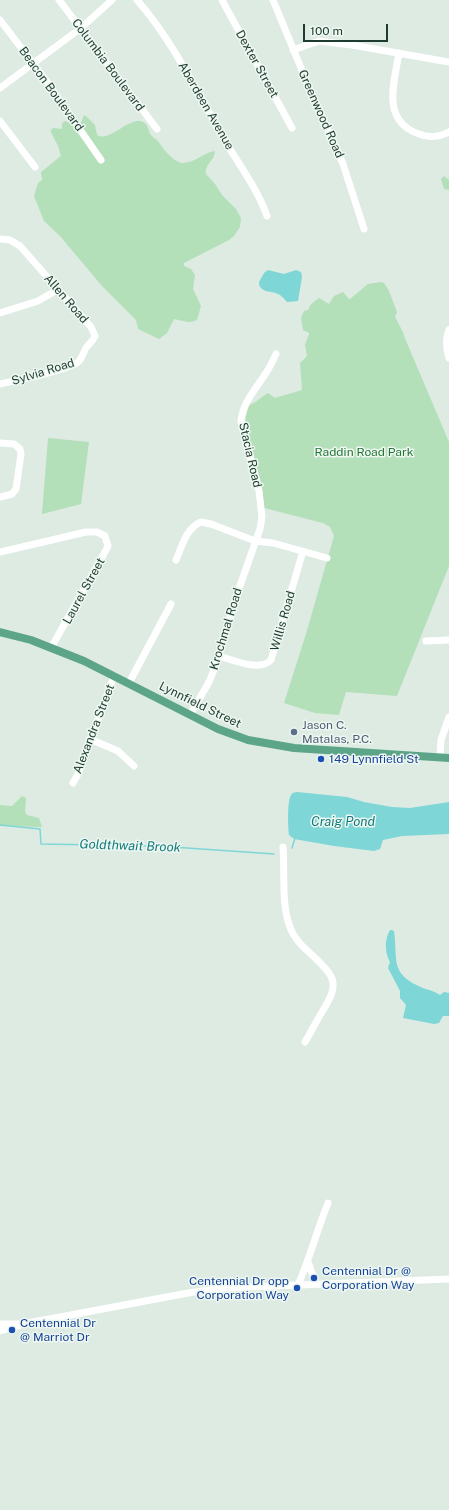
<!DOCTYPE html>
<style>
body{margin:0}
#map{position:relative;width:449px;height:1510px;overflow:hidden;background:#ddebe3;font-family:"Public Sans",sans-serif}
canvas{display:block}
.scale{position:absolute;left:303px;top:24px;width:85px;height:18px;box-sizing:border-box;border:2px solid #1d3c2f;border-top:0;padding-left:5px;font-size:12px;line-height:14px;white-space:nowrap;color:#1d3c2f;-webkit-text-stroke:3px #eef7f1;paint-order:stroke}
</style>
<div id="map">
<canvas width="449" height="1510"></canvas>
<div class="scale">100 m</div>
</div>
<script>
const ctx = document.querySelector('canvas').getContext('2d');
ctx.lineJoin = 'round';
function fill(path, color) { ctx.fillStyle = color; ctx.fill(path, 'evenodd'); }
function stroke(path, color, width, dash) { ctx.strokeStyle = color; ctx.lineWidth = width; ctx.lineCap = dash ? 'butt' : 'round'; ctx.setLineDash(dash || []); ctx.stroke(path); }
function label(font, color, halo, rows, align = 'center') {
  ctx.font = font + ' "Public Sans",sans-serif'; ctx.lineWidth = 3; ctx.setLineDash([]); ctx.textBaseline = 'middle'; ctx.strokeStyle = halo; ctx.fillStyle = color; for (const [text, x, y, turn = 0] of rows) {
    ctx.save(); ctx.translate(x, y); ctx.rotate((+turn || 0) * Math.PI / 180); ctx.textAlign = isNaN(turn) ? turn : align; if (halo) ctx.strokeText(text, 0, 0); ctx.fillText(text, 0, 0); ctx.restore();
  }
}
fill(new Path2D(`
 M 84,115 L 86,116 L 95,125 L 97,135 C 110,143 129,116 143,122 C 149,125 148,131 151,135 C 154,139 158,140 160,144 C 166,152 171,159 181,163 C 194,164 202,153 215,151 C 215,160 204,165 206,174 L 215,184 L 222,195 L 236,209 L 241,218 L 240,227 L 234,236 L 229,240 L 184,263 L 184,266 L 191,269 L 195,275 L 193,289 L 201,306 L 197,320 L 191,322 L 188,322 L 174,319 L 167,333 L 159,339 L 138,329 L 136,320 L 102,286 L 60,236 L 44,221 L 34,196 L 38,183 L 42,180 L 41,172 L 61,156 L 58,146 L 51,132 L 51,130 L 53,128 L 62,129 L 62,124 L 64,121 L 71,123 L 78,119 L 80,123 L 81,123 Z
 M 444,176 L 449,180 L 449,190 L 444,189 L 441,179 Z
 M 381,282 L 384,283 L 389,291 L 397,312 L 395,317 L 403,332 L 404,336 L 449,442 L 449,566 L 397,696 L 346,692 L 339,715 L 315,713 L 284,703 L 306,634 L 334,536 L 330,527 L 323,523 L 264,508 L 261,482 L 245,425 L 246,416 L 249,405 C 256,403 261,397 268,393 L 275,398 L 302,390 L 300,363 L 307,356 L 305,345 L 309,334 L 309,333 L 303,330 L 301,318 L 304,311 L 308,310 L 311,304 L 319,298 L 329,304 L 334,296 L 343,292 L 349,299 L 350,299 L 368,284 Z
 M 48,438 L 89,442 L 81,504 L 42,514 Z
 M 22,796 L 26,798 L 25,812 L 27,815 L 39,818 L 42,827 L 0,826 L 0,805 L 12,806 Z`), '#b3dfb9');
fill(new Path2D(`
 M 268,270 L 284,274 L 296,270 L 301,272 L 302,277 L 298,301 L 287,302 C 285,300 283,297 280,295 C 273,290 259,294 259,282 L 264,273 Z
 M 297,792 L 347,797 L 364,802 L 392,807 L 410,808 L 449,802 L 449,834 L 402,836 L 383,840 L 380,849 L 374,851 L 334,846 L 294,839 L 289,835 C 288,827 287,802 291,795 C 293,792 294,793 297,792 Z
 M 390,930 L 392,930 L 394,931 C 398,960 389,974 423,988 C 429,990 434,991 440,995 L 444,992 L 449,993 L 449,1016 L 443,1016 L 439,1023 L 434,1024 L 403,1018 L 406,1005 L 400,998 L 400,991 L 388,968 L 390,962 C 385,953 384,940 390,930 Z`), '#7fd6d7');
stroke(new Path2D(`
 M 0,825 L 40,829 L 41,844 L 158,846 L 274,854
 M 292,848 L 295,838`), '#7fd6d7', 1.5);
stroke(new Path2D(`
 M 59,0 L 157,129
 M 137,0 C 173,41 197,92 224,139 C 239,165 257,188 267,216
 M 222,0 L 292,128
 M 273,0 L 315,102 L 343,164 L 364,229
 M 0,20 L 45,79 L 101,160
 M 293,50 L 319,41 L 352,45 L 449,62
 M 399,53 C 394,83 381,121 419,134 C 428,138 440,137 449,132
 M 0,88 L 81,28 L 112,0
 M 0,121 L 35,167
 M 0,239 L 10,240 L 20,246 L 91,327 L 95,336 C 93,341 89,344 86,348 C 83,353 82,359 78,362 C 70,370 14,381 0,384
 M 0,313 L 38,301 L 57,290
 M 449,330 C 445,339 446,348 449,358
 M 0,443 L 14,444 L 20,449 L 21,454 L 16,489 L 12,494 L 0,497
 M 0,552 L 86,532 L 97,532 L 105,536 L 108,546 L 106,550 L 51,648
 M 176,560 C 182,547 186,528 201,522 L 211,524 L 255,541 L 273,543 L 327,558
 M 426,641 L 449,640
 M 219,656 C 233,660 260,672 271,660 L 303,551
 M 129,683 L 171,604
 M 190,715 L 209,682 L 216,665 L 236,597 L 260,529 L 262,517 L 259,491 L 241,422 C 242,401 259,386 269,368 C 272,363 274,358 276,354
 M 90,739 L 118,751 L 134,766
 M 440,757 L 441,740 L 449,717
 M 73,783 L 78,774 L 114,676
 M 283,847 C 285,871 281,905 290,927 C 294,939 303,947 312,955 C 336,978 340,983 322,1012 C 316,1022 311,1032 305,1042
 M 308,1262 L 316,1284
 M 298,1285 C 310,1258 317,1230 328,1203
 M 0,1324 L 18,1324
 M 0,1331 L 28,1323 L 188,1293 L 224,1288 L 449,1279`), '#fff', 7);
stroke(new Path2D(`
 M 0,632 L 31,640 L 84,661 L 218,729 L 248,740 L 294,748 L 449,758`), '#5da588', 8);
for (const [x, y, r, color] of [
 [294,732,4,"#5c6f8a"],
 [321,759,4,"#1a4fb4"],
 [314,1278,4,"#1a4fb4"],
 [297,1288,4,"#1a4fb4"],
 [12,1330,4,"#1a4fb4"]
]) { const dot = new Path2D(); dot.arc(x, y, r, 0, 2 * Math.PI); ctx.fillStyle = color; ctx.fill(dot); stroke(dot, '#eef7f1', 1.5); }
label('12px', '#1d3c2f', '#eef7f1', [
 ["Dexter Street",257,64,61],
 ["Columbia Boulevard",108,65,53],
 ["Beacon Boulevard",51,89,54],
 ["Aberdeen Avenue",206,106,60],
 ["Greenwood Road",321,114,66],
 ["Allen Road",66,299,49],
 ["Sylvia Road",43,372,-17],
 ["Stacia Road",250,455,77],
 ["Laurel Street",84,591,-61],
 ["Willis Road",283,621,-74],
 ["Krochmal Road",226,629,-73],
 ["Lynnfield Street",200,705,26],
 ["Alexandra Street",94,729,-69]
]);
label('12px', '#247637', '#eef7f1', [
 ["Raddin Road Park",364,452]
]);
label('12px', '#4e5e75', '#eef7f1', [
 ["Jason C.",302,725],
 ["Matalas, P.C.",302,739]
], 'left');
label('12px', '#164399', '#eef7f1', [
 ["149 Lynnfield St",329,759],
 ["Centennial Dr @",322,1271],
 ["Corporation Way",322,1285],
 ["Centennial Dr opp",289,1281,"right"],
 ["Corporation Way",289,1295,"right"],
 ["Centennial Dr",20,1323],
 ["@ Marriot Dr",20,1337]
], 'left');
label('italic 13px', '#127b7d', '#eef7f1', [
 ["Craig Pond",343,822],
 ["Goldthwait Brook",130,846,2]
]);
</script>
